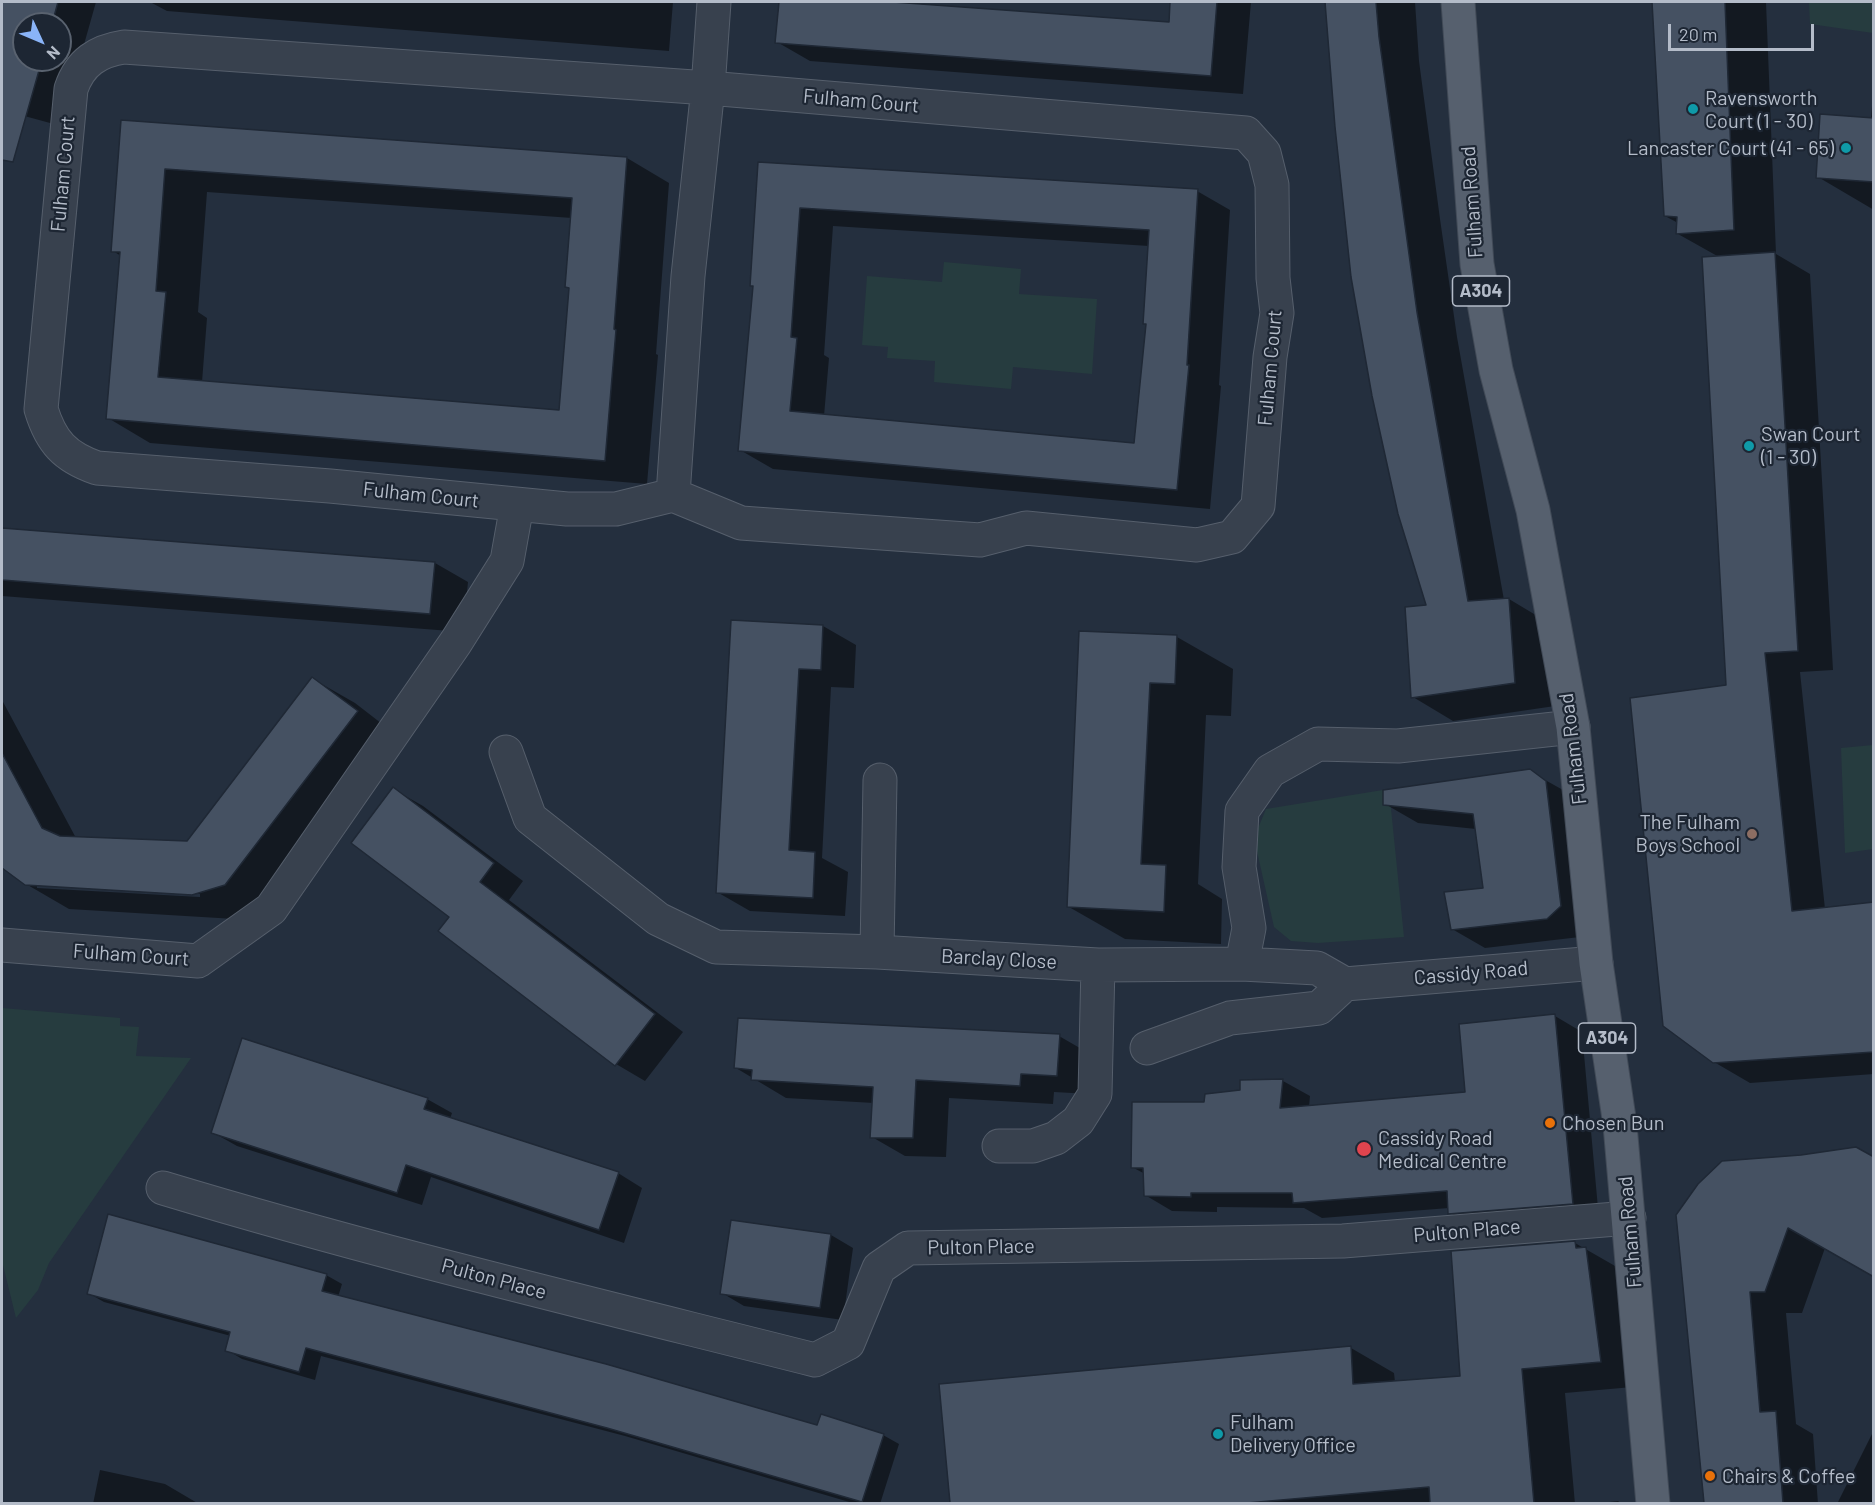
<!DOCTYPE html>
<style>
body{margin:0}
#map{position:relative;width:1875px;height:1505px;overflow:hidden;background:#242f3e;font-family:Barlow,sans-serif}
canvas{display:block}
.frame{position:absolute;inset:0;border:3px solid #b4bcc9;pointer-events:none}
.north{position:absolute;left:12px;top:12px;width:60px;height:60px;box-sizing:border-box;background:#1d2633;border:2px solid #59626f;border-radius:50%;rotate:134deg;font-size:16px;font-weight:700;line-height:24px;text-align:center;color:#b4bcc9}
.north::after{content:'';display:block;margin:auto;width:21px;height:27px;background:#8ab4f8;clip-path:polygon(50% 0,100% 100%,50% 72%,0 100%)}
.scale{position:absolute;left:1668px;top:24px;width:146px;height:27px;box-sizing:border-box;border:3px solid #b4bcc9;border-top:0;padding-left:8px;font-size:18px;line-height:21px;white-space:nowrap;color:#b4bcc9;-webkit-text-stroke:4px #1d2633;paint-order:stroke}
</style>
<div id="map">
<canvas width="1875" height="1505"></canvas>
<div class="frame"></div>
<div class="north">N</div>
<div class="scale">20 m</div>
</div>
<script>
const ctx = document.querySelector('canvas').getContext('2d');
ctx.lineJoin = 'round';
function fill(path, color) { ctx.fillStyle = color; ctx.fill(path, 'evenodd'); }
function stroke(path, color, width, dash) { ctx.strokeStyle = color; ctx.lineWidth = width; ctx.lineCap = dash ? 'butt' : 'round'; ctx.setLineDash(dash || []); ctx.stroke(path); }
function label(font, color, halo, rows, align = 'center') {
  ctx.font = font + ' Barlow,sans-serif'; ctx.lineWidth = 4.5; ctx.setLineDash([]); ctx.textBaseline = 'middle'; ctx.strokeStyle = halo; ctx.fillStyle = color; for (const [text, x, y, turn = 0] of rows) {
    ctx.save(); ctx.translate(x, y); ctx.rotate((+turn || 0) * Math.PI / 180); ctx.textAlign = isNaN(turn) ? turn : align; if (halo) ctx.strokeText(text, 0, 0); ctx.fillText(text, 0, 0); ctx.restore();
  }
}
fill(new Path2D(`
 M 1809,2 L 1873,2 L 1873,33 L 1810,24 Z
 M 944,262 L 1021,269 L 1019,294 L 1097,299 L 1092,374 L 1013,367 L 1011,389 L 934,382 L 935,361 L 887,358 L 888,347 L 862,345 L 867,276 L 942,282 Z
 M 1873,745 L 1873,849 L 1845,853 L 1841,748 Z
 M 1389,789 L 1404,937 L 1318,943 L 1291,941 L 1274,927 L 1254,838 L 1266,809 Z
 M 2,1008 L 120,1018 L 120,1026 L 139,1027 L 136,1056 L 191,1058 L 49,1263 L 38,1290 L 16,1318 L 2,1261 Z`), '#263c3f');
fill(new Path2D(`
 M 2,2 L 96,2 L 61,126 L 17,114 L 14,123 L 2,120 ZM 24,24 L 60,24 L 60,60 L 24,60 Z
 M 150,2 L 673,2 L 669,51 L 167,11 Z
 M 780,2 L 874,2 L 1170,24 L 1172,2 L 1251,2 L 1243,94 L 810,61 L 777,42 Z
 M 1326,2 L 1415,2 L 1419,61 L 1440,219 L 1457,337 L 1504,600 L 1509,599 L 1549,623 L 1555,706 L 1453,721 L 1413,697 L 1428,607 L 1337,127 Z
 M 1653,2 L 1766,2 L 1776,254 L 1810,274 L 1833,670 L 1800,672 L 1825,909 L 1874,904 L 1874,1074 L 1750,1083 L 1714,1062 L 1728,686 L 1719,257 L 1678,234 L 1678,223 L 1665,216 Z
 M 1872,106 L 1874,106 L 1874,210 L 1818,177 L 1871,119 Z
 M 122,121 L 627,158 L 669,183 L 656,354 L 658,355 L 647,484 L 150,443 L 108,418 L 121,256 L 113,251 ZM 207,192 L 572,218 L 570,288 L 560,412 L 202,382 L 207,318 L 198,312 Z
 M 760,164 L 1197,191 L 1230,210 L 1219,385 L 1221,386 L 1210,509 L 773,469 L 740,450 L 755,287 ZM 833,226 L 1149,246 L 1144,323 L 1147,325 L 1136,445 L 824,416 L 829,358 L 824,355 Z
 M 2,529 L 435,563 L 468,582 L 463,632 L 2,596 Z
 M 732,621 L 823,626 L 856,645 L 854,688 L 831,687 L 822,858 L 848,872 L 845,916 L 750,911 L 717,892 Z
 M 1081,633 L 1177,637 L 1233,669 L 1231,716 L 1206,715 L 1198,884 L 1222,899 L 1221,944 L 1125,939 L 1069,907 Z
 M 313,679 L 355,703 L 399,737 L 268,909 L 235,919 L 69,909 L 26,884 L 2,867 L 2,700 L 76,838 L 188,843 ZM 37,885 L 200,894 L 200,897 L 37,888 Z
 M 1529,771 L 1563,790 L 1580,937 L 1485,948 L 1452,929 L 1484,890 L 1476,829 L 1418,823 L 1385,804 Z
 M 393,789 L 423,806 L 523,881 L 509,900 L 683,1032 L 645,1081 L 616,1064 L 451,917 Z
 M 1555,1016 L 1582,1032 L 1599,1219 L 1477,1228 L 1450,1213 L 1449,1208 L 1322,1218 L 1304,1208 L 1217,1207 L 1217,1212 L 1172,1211 L 1145,1195 L 1145,1174 L 1132,1167 L 1205,1104 L 1283,1081 L 1310,1096 L 1309,1107 L 1467,1094 Z
 M 1059,1036 L 1092,1055 L 1090,1094 L 1054,1092 L 1053,1104 L 949,1098 L 946,1157 L 905,1156 L 872,1137 L 874,1103 L 786,1098 L 736,1068 Z
 M 427,1099 L 452,1113 L 450,1119 L 618,1173 L 642,1188 L 624,1243 L 431,1177 L 422,1205 L 237,1146 L 212,1132 Z
 M 1874,1159 L 1825,1248 L 1802,1313 L 1786,1313 L 1796,1424 L 1813,1434 L 1818,1504 L 1704,1504 L 1678,1216 Z
 M 831,1235 L 853,1248 L 843,1320 L 744,1306 L 722,1293 Z
 M 1575,1243 L 1629,1274 L 1644,1386 L 1565,1393 L 1575,1504 L 951,1504 L 941,1386 L 1351,1348 L 1394,1373 L 1395,1382 L 1461,1377 Z
 M 326,1275 L 342,1284 L 338,1297 L 818,1427 L 883,1435 L 899,1444 L 880,1504 L 856,1504 L 625,1436 L 321,1356 L 315,1380 L 242,1359 L 227,1350 L 231,1336 L 104,1302 L 88,1293 Z
 M 1874,1430 L 1874,1504 L 1837,1504 Z
 M 100,1470 L 165,1484 L 199,1504 L 93,1504 Z
 M 1618,1501 L 1622,1504 L 1592,1504 Z`), '#0007');
const building = new Path2D(`
 M 2,2 L 58,2 L 52,24 L 24,24 L 24,60 L 42,60 L 13,162 L 2,160 Z
 M 779,2 L 893,2 L 1169,22 L 1170,2 L 1217,2 L 1211,76 L 775,43 Z
 M 1325,2 L 1376,2 L 1379,37 L 1417,312 L 1468,601 L 1509,598 L 1515,683 L 1411,698 L 1405,607 L 1426,605 L 1398,514 L 1372,396 L 1351,277 L 1335,127 Z
 M 1652,2 L 1725,2 L 1734,230 L 1676,234 L 1677,217 L 1664,216 Z
 M 1820,114 L 1874,118 L 1874,182 L 1816,178 Z
 M 121,120 L 627,157 L 614,329 L 616,330 L 605,461 L 106,419 L 120,252 L 111,252 ZM 165,169 L 572,198 L 565,287 L 569,288 L 559,410 L 158,377 L 166,292 L 156,291 Z
 M 758,162 L 1198,189 L 1187,365 L 1189,365 L 1177,490 L 738,451 L 753,286 L 750,286 ZM 800,208 L 1149,230 L 1143,324 L 1146,324 L 1134,443 L 790,411 L 797,338 L 791,337 Z
 M 1775,252 L 1798,651 L 1765,653 L 1792,911 L 1874,902 L 1874,1052 L 1713,1063 L 1663,1026 L 1630,698 L 1726,685 L 1702,257 Z
 M 2,528 L 435,562 L 430,614 L 2,580 Z
 M 731,620 L 823,625 L 821,670 L 799,669 L 789,850 L 815,852 L 813,898 L 716,893 Z
 M 1079,631 L 1177,635 L 1175,684 L 1150,683 L 1141,864 L 1166,865 L 1164,912 L 1067,907 Z
 M 312,677 L 358,711 L 225,885 L 192,895 L 25,885 L 2,868 L 2,753 L 42,828 L 60,836 L 187,841 Z
 M 1530,769 L 1546,781 L 1561,906 L 1547,919 L 1451,930 L 1444,892 L 1483,888 L 1473,814 L 1383,805 L 1383,790 Z
 M 393,787 L 494,863 L 480,882 L 655,1014 L 615,1066 L 438,931 L 449,917 L 351,843 Z
 M 1555,1014 L 1573,1204 L 1448,1214 L 1447,1191 L 1293,1203 L 1292,1193 L 1191,1193 L 1191,1197 L 1144,1196 L 1143,1168 L 1131,1168 L 1132,1102 L 1204,1102 L 1205,1094 L 1240,1090 L 1240,1080 L 1283,1079 L 1280,1108 L 1465,1092 L 1459,1024 Z
 M 738,1018 L 1060,1034 L 1057,1076 L 1021,1074 L 1020,1086 L 916,1080 L 913,1138 L 870,1138 L 873,1087 L 751,1080 L 752,1070 L 734,1068 Z
 M 242,1038 L 428,1098 L 424,1109 L 619,1172 L 599,1230 L 406,1165 L 397,1193 L 211,1133 Z
 M 1856,1147 L 1874,1157 L 1874,1277 L 1788,1228 L 1765,1292 L 1750,1292 L 1760,1412 L 1776,1411 L 1783,1503 L 1704,1503 L 1676,1215 L 1698,1184 L 1722,1161 L 1801,1155 Z
 M 108,1214 L 327,1274 L 322,1291 L 606,1364 L 817,1425 L 821,1414 L 884,1434 L 862,1502 L 607,1428 L 306,1348 L 299,1372 L 225,1351 L 230,1332 L 87,1294 Z
 M 731,1220 L 831,1234 L 820,1308 L 720,1294 Z
 M 1575,1241 L 1576,1248 L 1586,1247 L 1601,1362 L 1522,1369 L 1534,1503 L 1430,1503 L 1429,1487 L 1247,1503 L 950,1503 L 939,1384 L 1351,1346 L 1353,1384 L 1460,1376 L 1451,1251 Z`);
fill(building, '#455162');
stroke(building, '#1f2835', 1.5);
const street = new Path2D(`
 M 673,495 L 616,509 L 567,509 L 330,486 L 97,468 C 65,457 51,442 41,409 L 71,89 C 80,62 98,51 124,47 L 708,88 L 1246,133 L 1264,153 L 1272,185 L 1273,278 L 1277,313 L 1270,357 L 1258,506 L 1232,537 L 1197,545 L 1026,528 L 980,540 L 741,523 L 673,495 L 688,276 L 708,88 L 714,2
 M 506,752 L 530,818 L 658,919 L 716,947 L 877,952 L 1098,965 L 1242,964 L 1249,928 L 1239,867 L 1242,811 L 1270,771 L 1318,744 L 1398,746 L 1573,727
 M 2,945 L 198,961 L 271,909 L 456,642 L 507,561 L 517,505
 M 877,952 L 880,780
 M 1242,964 L 1317,968 L 1345,984 L 1596,963
 M 1147,1048 L 1230,1018 L 1319,1008 L 1345,984
 M 999,1146 L 1033,1146 L 1056,1138 L 1078,1121 L 1095,1094 L 1098,965
 M 163,1188 C 378,1253 597,1305 815,1360 L 848,1343 L 879,1268 L 908,1248 L 1343,1241 L 1629,1218`);
const primary = new Path2D(`
 M 1458,2 L 1477,264 L 1496,370 L 1533,510 L 1573,727 L 1596,963 L 1620,1125 L 1653,1504`);
stroke(street, '#565f6c', 35);
stroke(primary, '#414a57', 35);
stroke(street, '#38414e', 33);
stroke(primary, '#56606e', 33);
for (const [x, y, r, color] of [
 [1693,109,6,"#0f9aa8"],
 [1846,148,6,"#0f9aa8"],
 [1749,446,6,"#0f9aa8"],
 [1752,834,6,"#8d6e63"],
 [1550,1123,6,"#e8710a"],
 [1364,1149,8,"#e0444e"],
 [1218,1434,6,"#0f9aa8"],
 [1710,1476,6,"#e8710a"]
]) { const dot = new Path2D(); dot.arc(x, y, r, 0, 2 * Math.PI); ctx.fillStyle = color; ctx.fill(dot); stroke(dot, '#1d2633', 2); }
for (const [x, y, w] of [
 [1481,291,57],
 [1607,1038,57]
]) { const box = new Path2D(); box.roundRect(x - w / 2, y - 15, w, 30, 4.5); ctx.fillStyle = '#1d2633'; ctx.fill(box); stroke(box, '#b4bcc9', 1.5); }
label('bold 18px', '#b4bcc9', null, [
 ["A304",1481,291],
 ["A304",1607,1038]
]);
label('20px', '#b4bcc9', '#1d2633', [
 ["Ravensworth",1705,98],
 ["Court (1 - 30)",1705,121],
 ["Lancaster Court (41 - 65)",1834,148,"right"],
 ["Swan Court",1761,434],
 ["(1 - 30)",1761,457],
 ["The Fulham",1740,822,"right"],
 ["Boys School",1740,845,"right"],
 ["Chosen Bun",1562,1123],
 ["Cassidy Road",1378,1138],
 ["Medical Centre",1378,1161],
 ["Fulham",1230,1422],
 ["Delivery Office",1230,1445],
 ["Chairs & Coffee",1722,1476]
], 'left');
label('20px', '#b4bcc9', '#1d2633', [
 ["Fulham Court",861,101,5],
 ["Fulham Court",63,174,-85],
 ["Fulham Road",1472,202,-94],
 ["Fulham Court",1270,368,-85],
 ["Fulham Court",421,495,6],
 ["Fulham Road",1573,749,-97],
 ["Fulham Court",131,955,4],
 ["Barclay Close",999,959,3],
 ["Cassidy Road",1471,973,-5],
 ["Pulton Place",1467,1231,-5],
 ["Fulham Road",1630,1232,-95],
 ["Pulton Place",981,1247,-1],
 ["Pulton Place",494,1279,15]
]);
</script>
